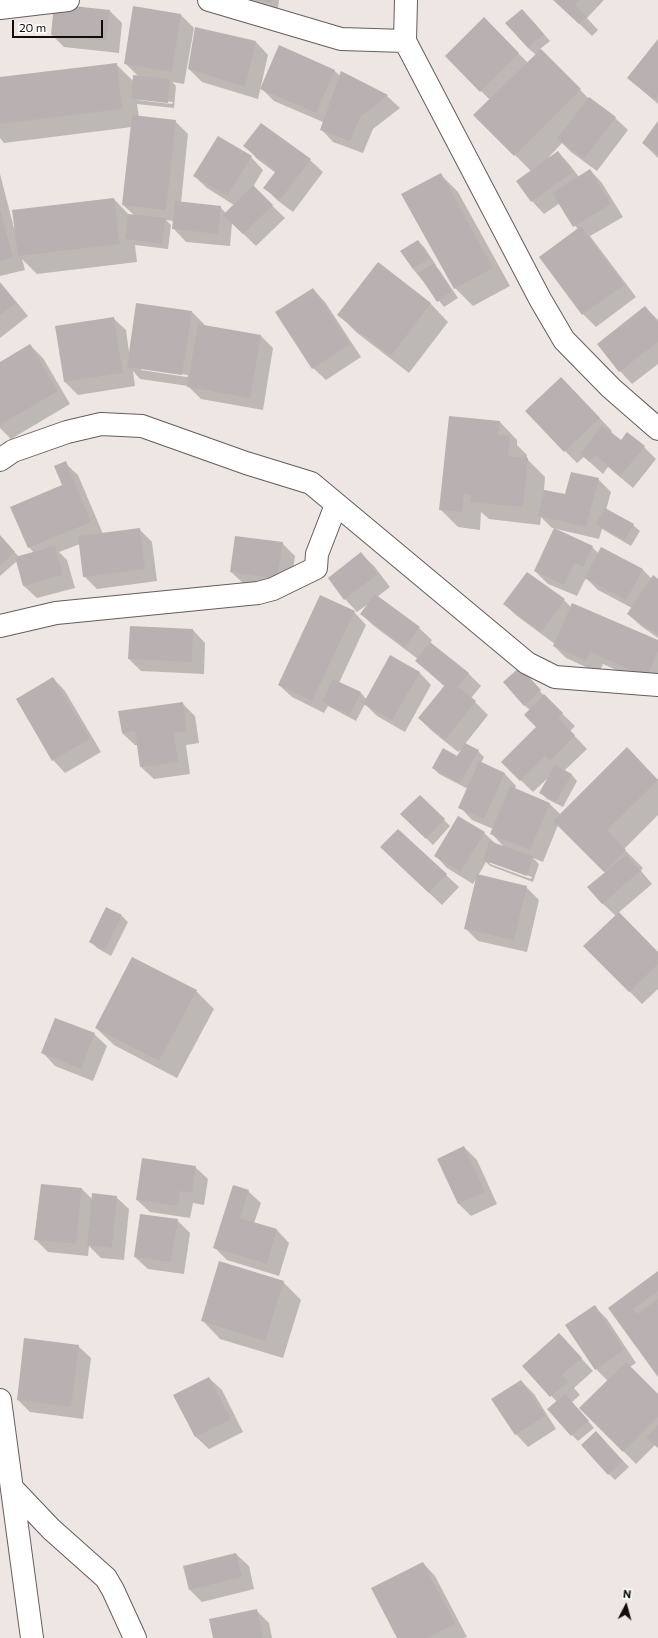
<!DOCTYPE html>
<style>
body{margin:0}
#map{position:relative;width:658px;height:1638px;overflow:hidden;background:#eee6e3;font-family:Commissioner,sans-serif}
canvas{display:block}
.north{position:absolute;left:606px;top:1586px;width:40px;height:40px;-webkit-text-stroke:3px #fff;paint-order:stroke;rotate:6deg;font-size:11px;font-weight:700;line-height:16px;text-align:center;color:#0f0d0c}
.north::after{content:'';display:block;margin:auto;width:14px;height:18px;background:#0f0d0c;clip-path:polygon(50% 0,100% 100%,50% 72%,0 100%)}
.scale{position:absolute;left:12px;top:20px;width:91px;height:18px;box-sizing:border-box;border:2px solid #0f0d0c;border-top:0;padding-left:5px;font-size:12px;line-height:14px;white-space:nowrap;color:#0f0d0c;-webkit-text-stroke:3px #fff;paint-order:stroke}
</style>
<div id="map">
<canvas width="658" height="1638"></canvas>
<div class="north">N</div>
<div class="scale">20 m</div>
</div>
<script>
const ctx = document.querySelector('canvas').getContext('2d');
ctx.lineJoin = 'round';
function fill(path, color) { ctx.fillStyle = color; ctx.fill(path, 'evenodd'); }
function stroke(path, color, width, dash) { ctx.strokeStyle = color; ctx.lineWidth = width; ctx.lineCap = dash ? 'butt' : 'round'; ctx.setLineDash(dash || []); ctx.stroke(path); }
fill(new Path2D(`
 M 249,0 L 279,0 L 278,9 L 254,5 Z
 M 555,0 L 604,0 L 587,18 L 598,30 L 592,36 Z
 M 134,7 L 181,15 L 194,28 L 184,84 L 172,82 L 176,86 L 174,108 L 137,104 L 139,117 L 175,121 L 188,134 L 181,203 L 220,207 L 226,213 L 234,205 L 207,188 L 194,176 L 251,157 L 263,170 L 253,187 L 285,218 L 256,246 L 232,223 L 230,246 L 186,242 L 174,229 L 174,221 L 166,220 L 171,225 L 168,249 L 135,245 L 137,262 L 37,274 L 22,259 L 25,270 L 0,276 L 0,174 L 14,228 L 114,199 L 129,215 L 134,215 L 123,205 L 132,127 L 4,143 L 0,138 L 0,78 L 116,64 L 133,81 L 138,76 L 125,63 ZM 137,98 L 173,102 L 172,104 L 137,100 Z
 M 109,10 L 122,23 L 119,53 L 64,47 L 52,35 Z
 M 528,16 L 550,41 L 540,49 L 589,99 L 615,118 L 628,130 L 597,171 L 571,152 L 562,143 L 548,158 L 558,152 L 570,165 L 579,177 L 590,170 L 602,183 L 623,217 L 590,236 L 636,297 L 596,327 L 583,314 L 541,257 L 578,230 L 560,203 L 544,214 L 532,201 L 531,171 L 475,115 L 490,100 L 446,56 L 484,19 L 528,63 L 536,55 L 528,48 Z
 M 658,41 L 658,104 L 628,77 Z
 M 256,42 L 268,55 L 258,99 L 202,82 L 189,69 Z
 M 334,70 L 340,76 L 342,72 L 387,96 L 400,108 L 373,129 L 363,153 L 333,142 L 321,129 L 323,122 L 274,101 L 261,88 Z
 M 658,123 L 658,158 L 643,143 Z
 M 245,146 L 310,160 L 323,172 L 293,212 L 277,200 L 265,188 L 276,173 L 257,159 Z
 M 440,174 L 458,192 L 510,286 L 473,306 L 455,288 Z
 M 418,241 L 424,247 L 436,265 L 435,265 L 440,271 L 458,298 L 444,307 L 413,269 L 402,251 Z
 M 378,264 L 431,304 L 448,322 L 409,373 L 356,332 L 338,314 Z
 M 0,282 L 28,316 L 0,338 Z
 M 313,289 L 325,302 L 361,357 L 326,380 L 313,368 Z
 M 645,307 L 658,320 L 658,364 L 632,384 L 620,371 Z
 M 192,312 L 204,324 L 204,326 L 261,336 L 273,348 L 263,410 L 201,399 L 188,386 L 140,379 L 133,371 L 135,386 L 78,395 L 65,382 L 56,327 L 113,318 L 126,330 L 129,352 ZM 141,368 L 188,375 L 187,377 L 141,370 Z
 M 30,345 L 43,358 L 70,404 L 11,439 L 0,428 L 0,363 Z
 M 574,391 L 612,431 L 610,433 L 621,441 L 644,447 L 656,459 L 633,488 L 608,467 L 603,474 L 584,457 L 577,463 L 565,451 Z
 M 500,422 L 517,440 L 517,445 L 527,455 L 527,459 L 545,477 L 544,490 L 566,495 L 598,479 L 611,492 L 606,510 L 633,525 L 640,531 L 631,546 L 602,529 L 599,539 L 552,528 L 541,517 L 540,525 L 489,519 L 481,512 L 480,530 L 458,527 L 440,509 Z
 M 65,463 L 78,475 L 103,534 L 139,529 L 152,542 L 157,581 L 97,589 L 84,576 L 80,544 L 59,552 L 67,560 L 75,588 L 37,598 L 24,586 L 17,561 L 0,576 L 0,536 L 19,557 L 34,553 L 29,547 L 63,486 Z
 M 554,530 L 592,547 L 598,553 L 601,548 L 643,570 L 652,579 L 658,580 L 658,638 L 641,626 L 628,614 L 632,608 L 598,590 L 586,578 L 577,596 L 548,584 L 535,571 Z
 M 282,543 L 295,556 L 290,591 L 244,584 L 231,572 Z
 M 361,554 L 374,566 L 390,587 L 377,597 L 419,628 L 432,640 L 430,643 L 468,673 L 481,686 L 471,698 L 488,715 L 465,744 L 478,751 L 484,757 L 481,763 L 504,773 L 516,786 L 515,789 L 549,803 L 561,815 L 627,749 L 658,780 L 658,815 L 624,849 L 643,868 L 641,871 L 652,884 L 618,913 L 658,953 L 658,989 L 642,1004 L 585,946 L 616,916 L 602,903 L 606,873 L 558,825 L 543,862 L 533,858 L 539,864 L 533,882 L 490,866 L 486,862 L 478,876 L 526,887 L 539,900 L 527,952 L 478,941 L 465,928 L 476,879 L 473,884 L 447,868 L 435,855 L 459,817 L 484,833 L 496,844 L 504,847 L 491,833 L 493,829 L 472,820 L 460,807 L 468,789 L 439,774 L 433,768 L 458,757 L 463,748 L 458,752 L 432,731 L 419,718 L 445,687 L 416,661 L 418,659 L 374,626 L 361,614 L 368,604 L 357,612 L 345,599 ZM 490,862 L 532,877 L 531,879 L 490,864 Z
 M 564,600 L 571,607 L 658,641 L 658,689 L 603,664 L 599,673 L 566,658 L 554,646 L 555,644 L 517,616 L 504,604 Z
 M 354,612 L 366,625 L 339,683 L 361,693 L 367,700 L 419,672 L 431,685 L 405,732 L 377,716 L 365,704 L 356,721 L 328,706 L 324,713 L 292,697 L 279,685 Z
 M 193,630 L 205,643 L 204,674 L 141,671 L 129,659 Z
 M 526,675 L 546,698 L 575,726 L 570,731 L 587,749 L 564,771 L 571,774 L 577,781 L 563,807 L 547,799 L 541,793 L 549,777 L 533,792 L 502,762 L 538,727 L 530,710 L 524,705 Z
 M 53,678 L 65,691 L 101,752 L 65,773 L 53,760 Z
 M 182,703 L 195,716 L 199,743 L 186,745 L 190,774 L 154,779 L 141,767 L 138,745 L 135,745 L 122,733 Z
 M 420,796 L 450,826 L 433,845 L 402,814 Z
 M 398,830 L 459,887 L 442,905 L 394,860 Z
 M 122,916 L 128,922 L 111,956 L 97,948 L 91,942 Z
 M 196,991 L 214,1009 L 177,1078 L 114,1045 L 96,1028 Z
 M 94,1034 L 107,1046 L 93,1081 L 55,1066 L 43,1053 Z
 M 464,1147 L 477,1160 L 497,1204 L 471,1216 L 458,1203 Z
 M 195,1167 L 208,1179 L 204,1205 L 193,1203 L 190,1218 L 150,1212 L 137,1200 Z
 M 42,1185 L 82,1189 L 93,1200 L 116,1197 L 129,1209 L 124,1260 L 101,1258 L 89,1246 L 88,1256 L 48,1252 L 35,1239 Z
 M 248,1191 L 261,1203 L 254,1223 L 277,1230 L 289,1243 L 279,1276 L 227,1260 L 214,1247 Z
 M 177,1220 L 190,1233 L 184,1274 L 148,1269 L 135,1257 Z
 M 658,1273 L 658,1375 L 609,1308 Z
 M 283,1282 L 301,1300 L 283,1358 L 220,1339 L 203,1321 Z
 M 595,1307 L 607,1319 L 636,1363 L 630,1367 L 658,1395 L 658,1448 L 655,1445 L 636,1464 L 581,1408 L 608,1381 L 596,1369 Z
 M 559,1334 L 593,1371 L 574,1388 L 580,1395 L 572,1402 L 594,1428 L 578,1441 L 572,1435 L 557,1402 L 524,1366 Z
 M 78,1346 L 91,1358 L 83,1419 L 30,1412 L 18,1400 Z
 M 209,1378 L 222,1390 L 243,1432 L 209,1449 L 196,1437 L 175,1395 Z
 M 521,1381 L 534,1394 L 556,1429 L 528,1447 L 516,1434 Z
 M 602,1439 L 629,1467 L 615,1480 L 609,1474 Z
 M 236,1554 L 249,1566 L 254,1589 L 202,1602 L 190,1590 Z
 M 423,1563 L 435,1576 L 467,1637 L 464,1638 L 398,1638 Z
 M 256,1610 L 269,1623 L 272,1638 L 214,1638 Z`), '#0003');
fill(new Path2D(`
 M 257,0 L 272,0 L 272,3 Z
 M 553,0 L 579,0 L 575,5 L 587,17 L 579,24 Z
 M 54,4 L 110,10 L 106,41 L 51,35 Z
 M 133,6 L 181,14 L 172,72 L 124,64 Z
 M 522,9 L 544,34 L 528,48 L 505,23 Z
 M 484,17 L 519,53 L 480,92 L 445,56 Z
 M 195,27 L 256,41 L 245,87 L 188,69 Z
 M 658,39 L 658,95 L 654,100 L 627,78 Z
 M 279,45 L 335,70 L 316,113 L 260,89 Z
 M 541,49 L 581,89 L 514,156 L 473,115 Z
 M 117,63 L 122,109 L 0,124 L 0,77 Z
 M 341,71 L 388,95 L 360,117 L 350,141 L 320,130 Z
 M 133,75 L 170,79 L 168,103 L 131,99 Z
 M 589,97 L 616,117 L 584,159 L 557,139 Z
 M 132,115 L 176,120 L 166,210 L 122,205 Z
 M 658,121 L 658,155 L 642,143 Z
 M 261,123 L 311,159 L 280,200 L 263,188 L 276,171 L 243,146 Z
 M 218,136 L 252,156 L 227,196 L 193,176 Z
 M 558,151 L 573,172 L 531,202 L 516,181 Z
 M 590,169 L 611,204 L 573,227 L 552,193 Z
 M 441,173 L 493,268 L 454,289 L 401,194 Z
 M 253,185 L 273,205 L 243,234 L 223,215 Z
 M 114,198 L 120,244 L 18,256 L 12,210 Z
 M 175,201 L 221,206 L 218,234 L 172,229 Z
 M 0,209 L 13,257 L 0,261 Z
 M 128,214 L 166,218 L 162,244 L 125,239 Z
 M 581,226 L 624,285 L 582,315 L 539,257 Z
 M 418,240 L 430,258 L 413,269 L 400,251 Z
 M 378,262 L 431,303 L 391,356 L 337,315 Z
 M 434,263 L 452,291 L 437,302 L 418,273 Z
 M 0,283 L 16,303 L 0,315 Z
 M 313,288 L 350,344 L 312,369 L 275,312 Z
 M 136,303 L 192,311 L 182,375 L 127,367 Z
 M 645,306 L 658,322 L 658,342 L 619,372 L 597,344 Z
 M 114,317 L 123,373 L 64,382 L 55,326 Z
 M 198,324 L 261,335 L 250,398 L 187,387 Z
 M 30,344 L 58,391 L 0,425 L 0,362 Z
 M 561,377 L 600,418 L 564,452 L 525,411 Z
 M 449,416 L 500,421 L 498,435 L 510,436 L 508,456 L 528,458 L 523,507 L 470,502 L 471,495 L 464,494 L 462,512 L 439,510 Z
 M 602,425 L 621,440 L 627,432 L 645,446 L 620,476 L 595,455 L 590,462 L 580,454 Z
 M 66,461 L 91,522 L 28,548 L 10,507 L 62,485 L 54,466 Z
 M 571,472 L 599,478 L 586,527 L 538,516 L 544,490 L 565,494 Z
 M 605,508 L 634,524 L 625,540 L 595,524 Z
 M 140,528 L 145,569 L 83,577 L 78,536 Z
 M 554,528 L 593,546 L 583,567 L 574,563 L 564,585 L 534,571 Z
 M 0,535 L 15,552 L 0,565 Z
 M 235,536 L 283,542 L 277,579 L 230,572 Z
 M 55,546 L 63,575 L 23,586 L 15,557 Z
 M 601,547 L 643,569 L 626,600 L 584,578 Z
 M 361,552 L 378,574 L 344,600 L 328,578 Z
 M 527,572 L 565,599 L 541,632 L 503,604 Z
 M 653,575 L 658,579 L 658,635 L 627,614 Z
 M 375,594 L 420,627 L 405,647 L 360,614 Z
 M 320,595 L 355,611 L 312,701 L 278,685 Z
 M 572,603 L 658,640 L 658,651 L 647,677 L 590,652 L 586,661 L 553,646 Z
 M 130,626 L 193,629 L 192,662 L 128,659 Z
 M 430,642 L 469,673 L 458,687 L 476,701 L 445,740 L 418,718 L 445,685 L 415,661 Z
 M 390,655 L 420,672 L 392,720 L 363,704 Z
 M 520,667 L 541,690 L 524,706 L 503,682 Z
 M 53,677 L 90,739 L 52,761 L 16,699 Z
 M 333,679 L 361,692 L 350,715 L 322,702 Z
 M 544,694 L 563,713 L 558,718 L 575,735 L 550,761 L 545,756 L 520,781 L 501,762 L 536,727 L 524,715 Z
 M 183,702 L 187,731 L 174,733 L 178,762 L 140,767 L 135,731 L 122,733 L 118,711 Z
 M 465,743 L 479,750 L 460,783 L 432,768 L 443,748 L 457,756 Z
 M 627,747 L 658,780 L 607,830 L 626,850 L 604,872 L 553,821 Z
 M 479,761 L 505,773 L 484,819 L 458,808 Z
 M 555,765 L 572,774 L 556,802 L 539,793 Z
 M 510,786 L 550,803 L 530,850 L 490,834 Z
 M 420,795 L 445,819 L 426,839 L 400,814 Z
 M 458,816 L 485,832 L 460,872 L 434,856 Z
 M 398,829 L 447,874 L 429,893 L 380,847 Z
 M 489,841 L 533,856 L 527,876 L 483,860 Z
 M 626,855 L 640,871 L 602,904 L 587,887 Z
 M 477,874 L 527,886 L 514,940 L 464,929 Z
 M 106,907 L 122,915 L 105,950 L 89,942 Z
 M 619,912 L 658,952 L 658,964 L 629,992 L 583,946 Z
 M 132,957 L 197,990 L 159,1061 L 95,1028 Z
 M 55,1018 L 95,1033 L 81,1069 L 41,1053 Z
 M 464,1146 L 485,1192 L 458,1204 L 437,1159 Z
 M 142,1158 L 196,1166 L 192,1193 L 180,1191 L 178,1206 L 136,1200 Z
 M 41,1184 L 82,1188 L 76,1244 L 34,1240 Z
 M 233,1185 L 249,1190 L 240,1218 L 277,1229 L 267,1264 L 213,1248 Z
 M 92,1193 L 117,1196 L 112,1248 L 87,1245 Z
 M 140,1214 L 178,1219 L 171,1262 L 134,1257 Z
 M 219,1261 L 284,1281 L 265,1341 L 201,1321 Z
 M 658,1271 L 658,1291 L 633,1309 L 637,1314 L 658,1299 L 658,1377 L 608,1308 Z
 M 595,1305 L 624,1350 L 595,1370 L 565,1325 Z
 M 559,1333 L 582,1358 L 562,1375 L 568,1382 L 550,1397 L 522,1366 Z
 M 24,1338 L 79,1345 L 71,1407 L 17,1400 Z
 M 626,1362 L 658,1394 L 658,1417 L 623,1452 L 579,1408 Z
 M 209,1377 L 231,1419 L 195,1437 L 173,1395 Z
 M 521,1380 L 545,1416 L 515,1435 L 491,1399 Z
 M 565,1394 L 589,1421 L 571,1436 L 547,1409 Z
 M 658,1425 L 658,1448 L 646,1438 Z
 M 596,1431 L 623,1461 L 608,1475 L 581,1445 Z
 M 236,1553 L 242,1577 L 189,1590 L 183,1566 Z
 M 423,1562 L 455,1624 L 427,1638 L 397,1638 L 371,1588 Z
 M 257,1609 L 263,1638 L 213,1638 L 209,1619 Z`), '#b8b0b1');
const minor = new Path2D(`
 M 209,0 L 341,39 L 405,41
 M 406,0 L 405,41 L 540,299 L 564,340 L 611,388 L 658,429
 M 0,8 L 68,0
 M 0,460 L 13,451 L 67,432 L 101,424 L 142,426 L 246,463 L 311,483 L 527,663 L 555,677 L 658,685
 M 0,626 L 56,613 L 258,593 L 273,589 L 316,568 L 317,554 L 336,505
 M 0,1400 L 32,1638
 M 13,1489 L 51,1529 L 106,1578 L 113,1590 L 135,1638`);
stroke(minor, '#645d5b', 24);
stroke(minor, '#fff', 22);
</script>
